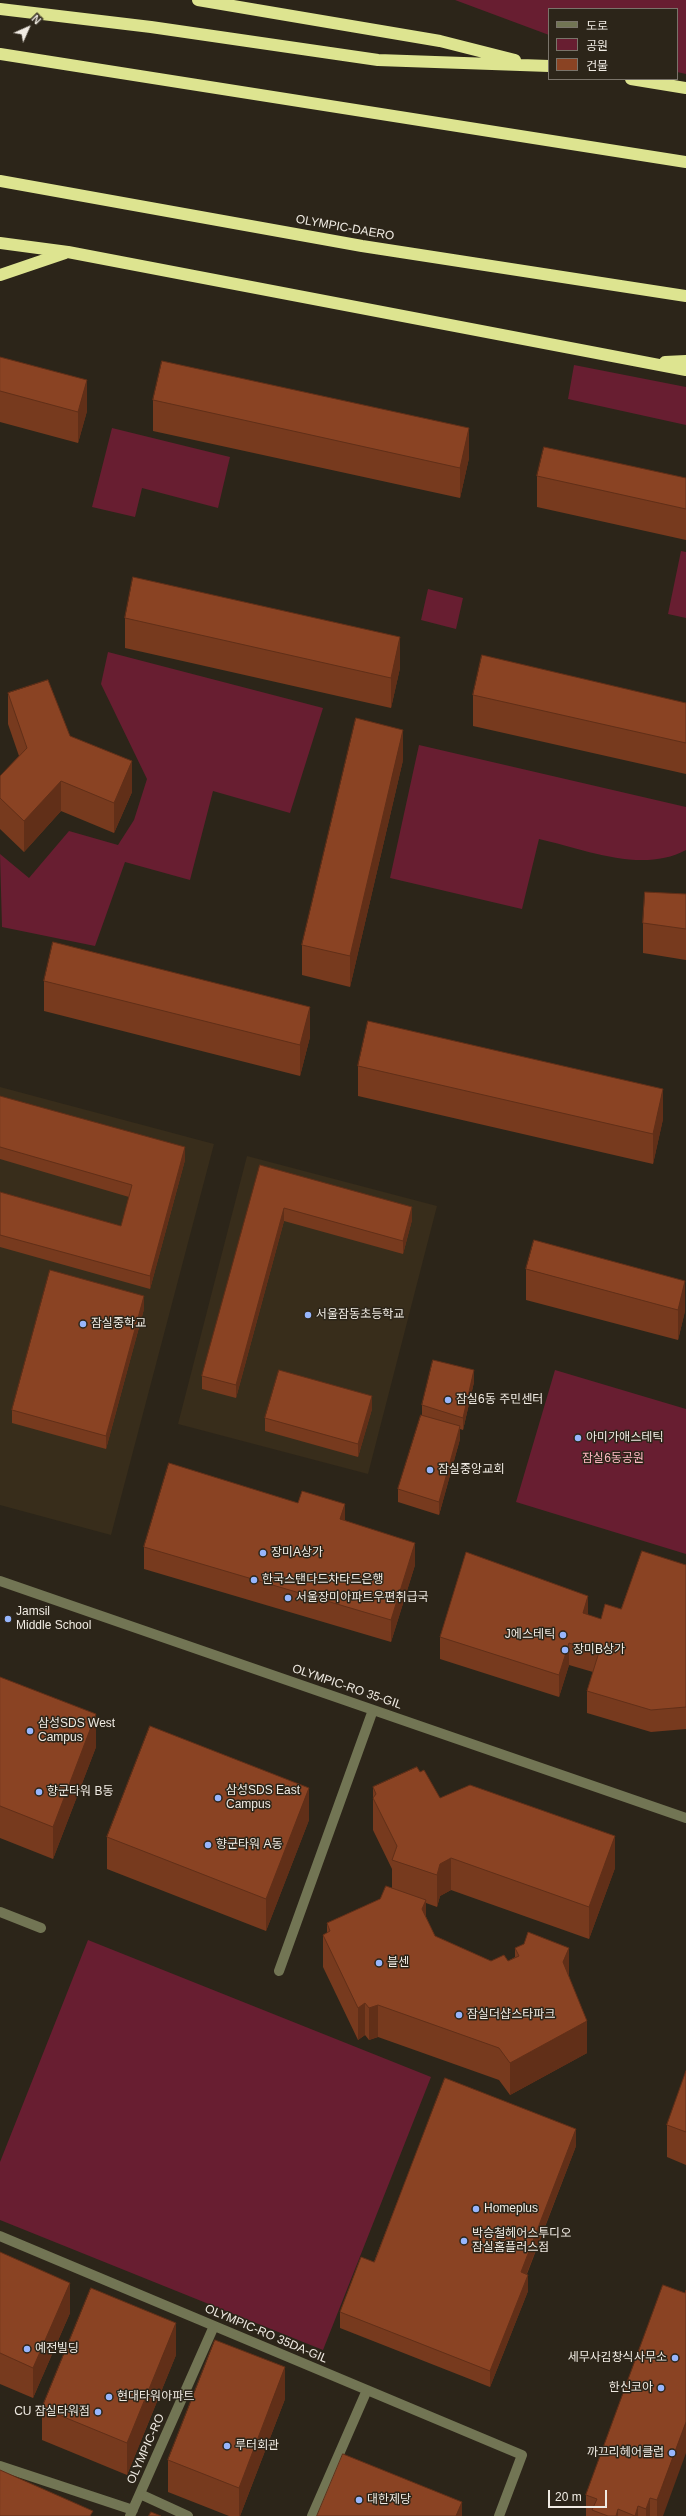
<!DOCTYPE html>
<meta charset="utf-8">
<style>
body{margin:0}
#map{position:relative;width:686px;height:2516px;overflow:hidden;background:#2c2519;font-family:Helvetica,"Noto Sans KR",sans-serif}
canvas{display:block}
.legend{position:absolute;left:548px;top:8px;width:130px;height:72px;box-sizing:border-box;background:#2c2519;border:1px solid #7a746a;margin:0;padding:5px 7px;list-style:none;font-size:12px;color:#f0ebe3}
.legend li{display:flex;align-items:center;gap:8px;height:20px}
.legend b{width:20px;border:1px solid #7a746a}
.north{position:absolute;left:8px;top:8px;width:40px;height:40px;-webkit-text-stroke:3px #2c2519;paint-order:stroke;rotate:45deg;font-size:11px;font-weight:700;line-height:16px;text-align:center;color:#f0ebe3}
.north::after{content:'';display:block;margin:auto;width:14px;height:18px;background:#f0ebe3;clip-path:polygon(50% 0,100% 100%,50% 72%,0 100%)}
.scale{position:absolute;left:548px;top:2490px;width:59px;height:18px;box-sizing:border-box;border:2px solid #f0ebe3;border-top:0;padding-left:5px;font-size:12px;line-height:14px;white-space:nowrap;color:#f0ebe3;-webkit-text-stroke:3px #2c2519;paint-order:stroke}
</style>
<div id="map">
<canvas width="686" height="2516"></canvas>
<ul class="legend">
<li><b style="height:5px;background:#727554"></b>도로</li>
<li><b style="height:11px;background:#681e31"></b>공원</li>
<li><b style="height:11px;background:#8a4323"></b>건물</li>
</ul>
<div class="north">N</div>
<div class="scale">20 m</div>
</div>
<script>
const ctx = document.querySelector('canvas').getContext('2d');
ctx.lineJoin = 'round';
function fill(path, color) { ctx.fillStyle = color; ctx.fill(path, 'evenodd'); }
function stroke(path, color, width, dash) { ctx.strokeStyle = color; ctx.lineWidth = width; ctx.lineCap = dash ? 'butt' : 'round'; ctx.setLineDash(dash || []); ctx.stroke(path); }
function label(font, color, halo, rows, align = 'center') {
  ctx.font = font + ' Helvetica,"Noto Sans KR",sans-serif'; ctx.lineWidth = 3; ctx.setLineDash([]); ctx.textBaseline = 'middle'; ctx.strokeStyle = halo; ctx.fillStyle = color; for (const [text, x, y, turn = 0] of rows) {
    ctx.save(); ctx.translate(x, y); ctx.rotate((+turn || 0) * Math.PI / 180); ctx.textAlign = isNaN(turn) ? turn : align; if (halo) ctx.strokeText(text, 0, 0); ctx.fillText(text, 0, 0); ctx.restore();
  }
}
fill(new Path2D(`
 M 0,1087 L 214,1144 L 111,1535 L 0,1505 Z
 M 247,1156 L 437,1206 L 368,1474 L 178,1424 Z`), '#382d1b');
fill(new Path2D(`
 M 455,0 L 686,0 L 686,74 L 677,72 L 677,9 L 549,9 L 549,35 Z
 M 574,365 L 686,387 L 686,425 L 568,399 Z
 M 112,428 L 230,457 L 218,508 L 142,488 L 135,517 L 92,507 Z
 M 681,551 L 686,552 L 686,618 L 668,614 Z
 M 428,589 L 463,598 L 456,629 L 421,620 Z
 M 108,652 L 323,708 L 290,813 L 213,791 L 190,880 L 125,862 L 95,946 L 2,927 L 0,854 L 29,878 L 69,831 L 118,845 L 134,820 L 147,779 L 101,684 Z
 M 419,745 L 686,807 L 686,850 C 641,874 585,849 539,839 L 522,909 L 390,878 Z
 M 555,1370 L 686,1409 L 686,1554 L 516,1502 Z
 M 88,1940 L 431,2077 L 323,2350 L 0,2220 L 0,2162 Z`), '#681e31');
stroke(new Path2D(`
 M 0,1581 L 686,1818
 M 0,1912 L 41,1928
 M 279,1971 L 373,1710
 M 0,2236 L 522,2455 L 499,2516
 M 0,2466 L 133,2510
 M 140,2494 L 188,2516
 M 130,2516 L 214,2326
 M 312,2516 L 367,2390`), '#727554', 10);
stroke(new Path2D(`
 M 198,0 L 440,41 L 515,60
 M 0,9 L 151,27 L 378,60 L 549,66
 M 0,54 L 686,162
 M 631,79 L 686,88
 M 0,181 L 362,246 L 686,296
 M 0,243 L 68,252 L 686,370
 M 0,275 L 65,253
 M 665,362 L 686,361`), '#dde490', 12);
fill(new Path2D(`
 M 0,357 L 87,411 L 78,443 L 0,422 Z
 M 153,400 L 469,458 L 460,498 L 153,431 Z
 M 537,476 L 686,478 L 686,540 L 537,507 Z
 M 125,618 L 400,668 L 391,708 L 125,648 Z
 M 8,693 L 70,736 L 132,792 L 114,833 L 61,811 L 24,852 L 0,829 L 0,776 L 19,756 L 8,724 Z
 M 473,695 L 686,703 L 686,774 L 473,726 Z
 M 403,760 L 350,987 L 302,975 L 302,945 Z
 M 686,894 L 686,960 L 643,953 L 643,923 Z
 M 44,981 L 310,1037 L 300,1076 L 44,1011 Z
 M 358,1066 L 663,1119 L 653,1164 L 358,1096 Z
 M 0,1096 L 185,1160 L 150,1289 L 0,1247 L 0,1192 L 121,1226 L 129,1197 L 0,1159 Z
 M 260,1165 L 412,1220 L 403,1254 L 284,1221 L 236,1398 L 202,1389 L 202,1376 Z
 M 526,1269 L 685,1311 L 678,1340 L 526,1300 Z
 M 144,1309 L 106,1449 L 12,1423 L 12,1410 Z
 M 474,1382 L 463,1430 L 460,1429 L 460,1439 L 439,1515 L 398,1502 L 398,1489 L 422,1415 L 422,1405 Z
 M 372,1409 L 358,1457 L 265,1431 L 265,1418 Z
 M 345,1521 L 415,1565 L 391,1642 L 144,1569 L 144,1547 Z
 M 686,1565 L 686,1729 L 651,1732 L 587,1713 L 587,1691 L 593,1672 L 569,1665 L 559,1697 L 440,1659 L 440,1637 L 588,1615 L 601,1619 L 621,1609 Z
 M 0,1677 L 96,1747 L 53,1859 L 0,1838 Z
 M 420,1772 L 440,1798 L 615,1868 L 589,1939 L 451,1890 L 440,1896 L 437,1907 L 426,1903 L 426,1917 L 435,1936 L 491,1961 L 508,1961 L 515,1957 L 515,1948 L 569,1976 L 587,2053 L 510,2095 L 499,2080 L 378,2037 L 369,2040 L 365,2035 L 358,2040 L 323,1967 L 323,1935 L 327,1933 L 327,1923 L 380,1899 L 392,1888 L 392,1869 L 373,1830 L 373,1787 Z
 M 309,1820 L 266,1931 L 107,1869 L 107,1837 Z
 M 686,2071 L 686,2165 L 667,2157 L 667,2125 Z
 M 576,2146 L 527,2274 L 528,2291 L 490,2387 L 340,2328 L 340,2312 L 374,2262 Z
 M 0,2252 L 70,2313 L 33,2398 L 0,2384 Z
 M 663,2285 L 663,2516 L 586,2516 L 586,2495 Z
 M 176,2355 L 127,2475 L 42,2440 L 42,2408 Z
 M 285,2399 L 240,2516 L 229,2516 L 168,2492 L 168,2460 Z`), '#773a1e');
fill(new Path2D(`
 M 87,380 L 87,411 L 78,443 L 78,412 Z
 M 469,428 L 469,458 L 460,498 L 460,468 Z
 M 400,637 L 400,668 L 391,708 L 391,678 Z
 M 403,730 L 403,760 L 350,987 L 350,956 Z
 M 132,761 L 132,792 L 114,833 L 114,803 Z
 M 61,781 L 61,811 L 24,852 L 24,821 Z
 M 310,1007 L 310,1037 L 300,1076 L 300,1045 Z
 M 663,1089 L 663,1119 L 653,1164 L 653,1134 Z
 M 185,1147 L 185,1160 L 150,1289 L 150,1276 Z
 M 412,1207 L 412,1220 L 403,1254 L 403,1241 Z
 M 284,1208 L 284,1221 L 236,1398 L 236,1385 Z
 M 685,1281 L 685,1311 L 678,1340 L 678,1310 Z
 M 144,1296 L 144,1309 L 106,1449 L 106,1436 Z
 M 474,1370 L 474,1382 L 463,1430 L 463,1418 Z
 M 372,1396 L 372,1409 L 358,1457 L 358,1444 Z
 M 460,1426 L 460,1439 L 439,1515 L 439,1502 Z
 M 345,1504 L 345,1526 L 340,1519 Z
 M 415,1543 L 415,1565 L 391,1642 L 391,1620 Z
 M 588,1596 L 588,1618 L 583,1613 Z
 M 569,1643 L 569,1665 L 559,1697 L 559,1675 Z
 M 96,1714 L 96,1747 L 53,1859 L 53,1827 Z
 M 309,1788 L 309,1820 L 266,1931 L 266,1899 Z
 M 615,1836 L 615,1868 L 589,1939 L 589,1907 Z
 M 451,1858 L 451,1890 L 440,1896 L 437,1907 L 437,1875 L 440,1864 Z
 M 426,1900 L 426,1932 L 422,1909 Z
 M 569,1948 L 569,1980 L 563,1962 Z
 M 365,2003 L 365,2035 L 358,2040 L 358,2008 Z
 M 378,2005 L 378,2037 L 369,2040 L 369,2008 Z
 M 587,2021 L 587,2053 L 510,2095 L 510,2063 Z
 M 576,2129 L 576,2146 L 521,2288 L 521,2272 Z
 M 528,2275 L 528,2291 L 490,2387 L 490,2371 Z
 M 70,2283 L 70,2313 L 33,2398 L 33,2368 Z
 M 176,2323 L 176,2355 L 127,2475 L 127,2443 Z
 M 285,2367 L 285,2399 L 240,2516 L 239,2516 L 239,2488 Z
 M 686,2422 L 686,2453 L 663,2516 L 657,2516 L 657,2500 Z
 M 650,2498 L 650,2516 L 646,2516 L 646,2509 Z
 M 462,2502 L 462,2516 L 456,2516 Z
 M 638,2506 L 638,2516 L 635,2516 Z
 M 618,2509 L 618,2516 L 616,2516 Z`), '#612f18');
const building = new Path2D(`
 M 0,357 L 87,380 L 78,412 L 0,391 Z
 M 162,361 L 469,428 L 460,468 L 153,400 Z
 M 544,447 L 686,478 L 686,509 L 537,476 Z
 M 133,577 L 400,637 L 391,678 L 125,618 Z
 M 482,655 L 686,703 L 686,743 L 473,695 Z
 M 48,680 L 70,736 L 132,761 L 114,803 L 61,781 L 24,821 L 0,798 L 0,776 L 27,748 L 8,693 Z
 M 356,718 L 403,730 L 350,956 L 302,945 Z
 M 645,892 L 686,894 L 686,929 L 643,923 Z
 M 53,942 L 310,1007 L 300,1045 L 44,981 Z
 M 368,1021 L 663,1089 L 653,1134 L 358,1066 Z
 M 0,1096 L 185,1147 L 150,1276 L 0,1235 L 0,1192 L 121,1226 L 132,1185 L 0,1147 Z
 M 260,1165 L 412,1207 L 403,1241 L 284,1208 L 236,1385 L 202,1376 Z
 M 534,1240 L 685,1281 L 678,1310 L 526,1269 Z
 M 50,1270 L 144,1296 L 106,1436 L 12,1410 Z
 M 433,1360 L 474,1370 L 463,1418 L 422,1405 Z
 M 279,1370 L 372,1396 L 358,1444 L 265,1418 Z
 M 421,1415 L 460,1426 L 439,1502 L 398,1489 Z
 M 169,1463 L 298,1503 L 302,1491 L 345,1504 L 340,1519 L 415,1543 L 391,1620 L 144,1547 Z
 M 642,1551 L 686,1565 L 686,1707 L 651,1710 L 587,1691 L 599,1652 L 569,1643 L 559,1675 L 440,1637 L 466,1552 L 588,1596 L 583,1613 L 601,1619 L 605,1604 L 621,1609 Z
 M 0,1677 L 96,1714 L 53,1827 L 0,1806 Z
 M 150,1726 L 309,1788 L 266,1899 L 107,1837 Z
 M 417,1767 L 420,1772 L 424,1770 L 440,1798 L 470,1785 L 615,1836 L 589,1907 L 451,1858 L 440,1864 L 437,1875 L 392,1860 L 397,1846 L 373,1798 L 376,1794 L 373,1787 Z
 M 386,1886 L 426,1900 L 422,1909 L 435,1936 L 491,1961 L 504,1955 L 508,1961 L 519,1956 L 515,1948 L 524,1944 L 528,1932 L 569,1948 L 563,1962 L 587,2021 L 510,2063 L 499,2048 L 378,2005 L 369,2008 L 365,2003 L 358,2008 L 323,1935 L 330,1931 L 327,1923 L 380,1899 Z
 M 686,2071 L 686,2132 L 667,2125 Z
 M 445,2078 L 576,2129 L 521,2272 L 528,2275 L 490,2371 L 340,2312 L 361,2257 L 374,2262 Z
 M 0,2252 L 70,2283 L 33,2368 L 0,2353 Z
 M 663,2285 L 685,2293 L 686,2290 L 686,2422 L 657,2500 L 650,2498 L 646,2509 L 638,2506 L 635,2516 L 618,2509 L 616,2516 L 608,2516 L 592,2510 L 597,2499 L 586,2495 Z
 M 91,2288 L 176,2323 L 127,2443 L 42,2408 Z
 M 215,2340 L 285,2367 L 239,2488 L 168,2460 Z
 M 343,2454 L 462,2502 L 456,2516 L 317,2516 Z
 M 0,2470 L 93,2511 L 90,2516 L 0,2516 Z
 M 151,2512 L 161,2516 L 149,2516 Z`);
fill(building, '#8a4323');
stroke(building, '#612f18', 1);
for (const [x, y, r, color] of [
 [308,1315,4,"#97b6fd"],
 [83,1324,4,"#97b6fd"],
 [448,1400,4,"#97b6fd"],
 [578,1438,4,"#97b6fd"],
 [430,1470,4,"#97b6fd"],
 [263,1553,4,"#97b6fd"],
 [254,1580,4,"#97b6fd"],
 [288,1598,4,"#97b6fd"],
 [8,1619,4,"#97b6fd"],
 [563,1635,4,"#97b6fd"],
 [565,1650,4,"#97b6fd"],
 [30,1731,4,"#97b6fd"],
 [39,1792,4,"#97b6fd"],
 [218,1798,4,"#97b6fd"],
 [208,1845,4,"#97b6fd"],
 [379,1963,4,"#97b6fd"],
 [459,2015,4,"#97b6fd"],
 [476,2209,4,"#97b6fd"],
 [464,2241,4,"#97b6fd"],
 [27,2349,4,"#97b6fd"],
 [675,2358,4,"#97b6fd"],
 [661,2388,4,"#97b6fd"],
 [109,2397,4,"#97b6fd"],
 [98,2412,4,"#97b6fd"],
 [227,2446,4,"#97b6fd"],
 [672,2453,4,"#97b6fd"],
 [359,2500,4,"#97b6fd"]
]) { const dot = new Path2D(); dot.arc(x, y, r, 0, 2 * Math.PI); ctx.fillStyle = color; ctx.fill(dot); stroke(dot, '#2c2519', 1.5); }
label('12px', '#f0ebe3', '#2c2519', [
 ["OLYMPIC-DAERO",345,228,10],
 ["OLYMPIC-RO 35-GIL",347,1687,19],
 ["OLYMPIC-RO 35DA-GIL",266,2334,23],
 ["OLYMPIC-RO",146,2449,-66]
]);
label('12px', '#f0ebe3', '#2c2519', [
 ["서울잠동초등학교",316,1315],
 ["잠실중학교",91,1324],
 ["잠실6동 주민센터",456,1400],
 ["아미가애스테틱",586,1438],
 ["잠실중앙교회",438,1470],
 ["장미A상가",271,1553],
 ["한국스탠다드차타드은행",262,1580],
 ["서울장미아파트우편취급국",296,1598],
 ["Jamsil",16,1612],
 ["Middle School",16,1626],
 ["J에스테틱",555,1635,"right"],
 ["장미B상가",573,1650],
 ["삼성SDS West",38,1724],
 ["Campus",38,1738],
 ["삼성SDS East",226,1791],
 ["Campus",226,1805],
 ["향군타워 B동",47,1792],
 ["향군타워 A동",216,1845],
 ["블센",387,1963],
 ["잠실더샵스타파크",467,2015],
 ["Homeplus",484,2209],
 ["박승철헤어스투디오",472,2234],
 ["잠실홈플러스점",472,2248],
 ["예전빌딩",35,2349],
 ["세무사김창식사무소",667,2358,"right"],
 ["한신코아",653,2388,"right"],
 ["현대타워아파트",117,2397],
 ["CU 잠실타워점",90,2412,"right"],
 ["루터회관",235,2446],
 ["까끄리헤어클럽",664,2453,"right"],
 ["대한제당",367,2500]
], 'left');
label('12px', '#ffb9c3', '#2c2519', [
 ["잠실6동공원",613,1459]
]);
</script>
